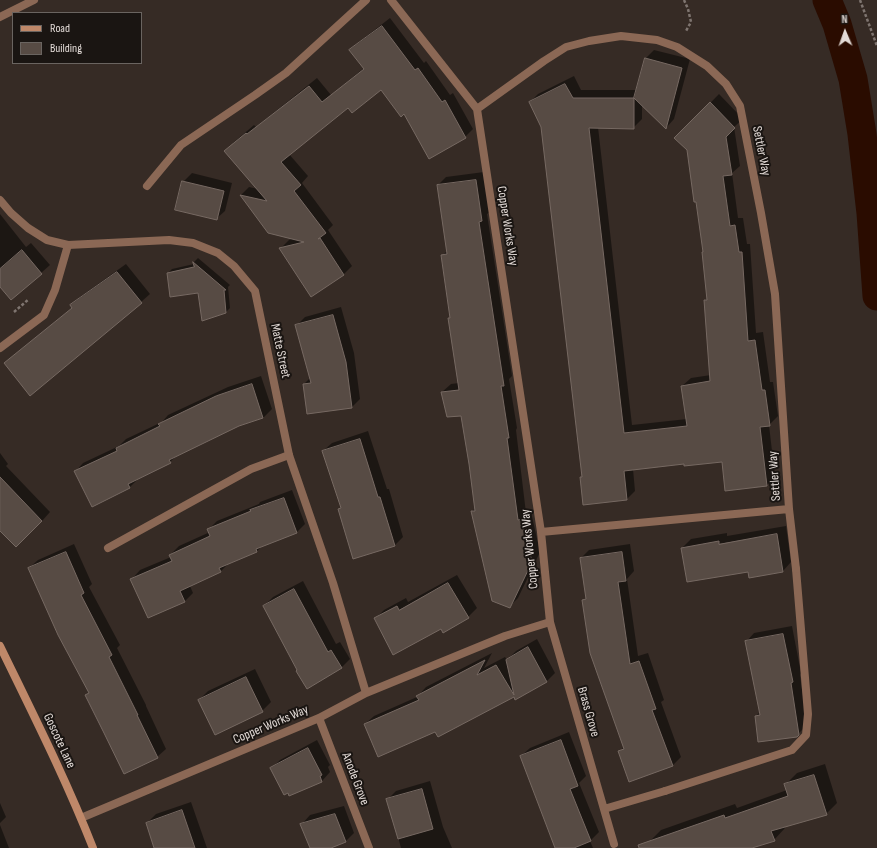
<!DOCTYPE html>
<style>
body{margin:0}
#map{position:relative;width:877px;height:848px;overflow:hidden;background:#362b25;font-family:"Sofia Sans Condensed",sans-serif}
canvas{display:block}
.legend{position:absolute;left:12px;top:12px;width:130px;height:52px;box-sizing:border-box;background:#1a1512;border:1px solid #6a6460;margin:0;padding:5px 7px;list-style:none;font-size:12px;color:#e2dad6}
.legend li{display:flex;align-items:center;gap:8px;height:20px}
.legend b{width:20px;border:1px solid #6a6460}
.north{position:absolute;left:825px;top:12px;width:40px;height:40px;-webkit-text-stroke:3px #1a1512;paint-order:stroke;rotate:358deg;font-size:11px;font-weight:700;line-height:16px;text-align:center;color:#e2dad6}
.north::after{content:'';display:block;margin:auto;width:14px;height:18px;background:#e2dad6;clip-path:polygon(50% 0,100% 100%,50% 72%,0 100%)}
</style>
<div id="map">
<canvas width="877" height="848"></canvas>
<ul class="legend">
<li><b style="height:5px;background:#bf8869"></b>Road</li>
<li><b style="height:11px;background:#574b44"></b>Building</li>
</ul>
<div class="north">N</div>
</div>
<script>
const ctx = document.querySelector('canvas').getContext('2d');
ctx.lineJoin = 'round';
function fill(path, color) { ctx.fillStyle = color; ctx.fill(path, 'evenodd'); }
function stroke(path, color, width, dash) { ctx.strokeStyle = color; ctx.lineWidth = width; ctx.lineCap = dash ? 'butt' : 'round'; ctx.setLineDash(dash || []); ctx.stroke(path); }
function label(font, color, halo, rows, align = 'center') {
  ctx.font = font + ' "Sofia Sans Condensed",sans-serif'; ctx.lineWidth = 4; ctx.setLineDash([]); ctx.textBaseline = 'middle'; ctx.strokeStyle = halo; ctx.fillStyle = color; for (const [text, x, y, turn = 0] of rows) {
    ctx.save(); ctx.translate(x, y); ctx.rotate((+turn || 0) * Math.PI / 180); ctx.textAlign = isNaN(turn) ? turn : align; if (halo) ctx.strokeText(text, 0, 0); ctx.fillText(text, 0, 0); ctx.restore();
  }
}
fill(new Path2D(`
 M 390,18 L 424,63 L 426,61 L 450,95 L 453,93 L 473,129 L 465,137 L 404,113 L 381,88 L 349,107 L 289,154 L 308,176 L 302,183 L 333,225 L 328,230 L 352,266 L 344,274 L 312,295 L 281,248 L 289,240 L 294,238 L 268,232 L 241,195 L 249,187 L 258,189 L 233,143 L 254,125 L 256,127 L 317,78 L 331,95 L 364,68 L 351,51 L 359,42 Z
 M 654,50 L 690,59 L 674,119 L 666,128 L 642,104 L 642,119 L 633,128 L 598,127 L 632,425 L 687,419 L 682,386 L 691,378 L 711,375 L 705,300 L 708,298 L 704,251 L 688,150 L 676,138 L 719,94 L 743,119 L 734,127 L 740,166 L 732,173 L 738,218 L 743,218 L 747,244 L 750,244 L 756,333 L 763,332 L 770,382 L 773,382 L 778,416 L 769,425 L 775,477 L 767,485 L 722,461 L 685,463 L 633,469 L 635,491 L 627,499 L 584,504 L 581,477 L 583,476 L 542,126 L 530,102 L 538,94 L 574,76 L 581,90 L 637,90 L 646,58 Z
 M 484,172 L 490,212 L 487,214 L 512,376 L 509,379 L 517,428 L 516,430 L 526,513 L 531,512 L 540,552 L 518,598 L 509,607 L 472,511 L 476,508 L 462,415 L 442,392 L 451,384 L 459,383 L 449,319 L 451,317 L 442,256 L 448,250 L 438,185 L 446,177 Z
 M 192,173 L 232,183 L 225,211 L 216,219 L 183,182 Z
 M 0,214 L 26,247 L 31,243 L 50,265 L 41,273 L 0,286 Z
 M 198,258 L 230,285 L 228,287 L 230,308 L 226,312 L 199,292 L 168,273 L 172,269 L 194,264 L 194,262 Z
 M 126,264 L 150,294 L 141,302 L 30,394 L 5,363 L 14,355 L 73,307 L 71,305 L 80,297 Z
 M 341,307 L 354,353 L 360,399 L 352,407 L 304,384 L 311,377 L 296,326 L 305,317 Z
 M 261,376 L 272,409 L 263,418 L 238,425 L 177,455 L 170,462 L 138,479 L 130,487 L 92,506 L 75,472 L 83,463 L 119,446 L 126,439 L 162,422 L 168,415 L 228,387 Z
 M 368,431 L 387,489 L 389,489 L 403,537 L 394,546 L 339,509 L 341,507 L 323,451 L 332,443 Z
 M 0,453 L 8,464 L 6,466 L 50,512 L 42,521 L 0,529 Z
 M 292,490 L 305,524 L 297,532 L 262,546 L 257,551 L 229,563 L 220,572 L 190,586 L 193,593 L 184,602 L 132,579 L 140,570 L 171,557 L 170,555 L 179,546 L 210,532 L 209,529 L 217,521 L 259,504 L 260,502 Z
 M 786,526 L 791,562 L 783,571 L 749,571 L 682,548 L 691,539 L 727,533 L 727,536 Z
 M 74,544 L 92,584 L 89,587 L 120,645 L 117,648 L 146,705 L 146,706 L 166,749 L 157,757 L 86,695 L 89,692 L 29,568 L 38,560 Z
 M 630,544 L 634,571 L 627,579 L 638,656 L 648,653 L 664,700 L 661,702 L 681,757 L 672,766 L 620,751 L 624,747 L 583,600 L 587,597 L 581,558 L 589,550 Z
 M 457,575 L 477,608 L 468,617 L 442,628 L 375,619 L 384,610 L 406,598 L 408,602 Z
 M 303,581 L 336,644 L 340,642 L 350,659 L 342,667 L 308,688 L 264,606 L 273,597 Z
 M 792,626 L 801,673 L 800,675 L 807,725 L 796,736 L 756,716 L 760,712 L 746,642 L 754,633 Z
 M 537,639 L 555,673 L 547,681 L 516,699 L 515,696 L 436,731 L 365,724 L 374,716 L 417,697 L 426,687 L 492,653 L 484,668 L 505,657 L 507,660 L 516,651 Z
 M 255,669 L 271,702 L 262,711 L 199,700 L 208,691 Z
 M 569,732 L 586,776 L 579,783 L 599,832 L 590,841 L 593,848 L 556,848 L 521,756 L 530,748 Z
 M 317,740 L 330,765 L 328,767 L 330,772 L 322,781 L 271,769 L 280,760 Z
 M 825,764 L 837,803 L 826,814 L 784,826 L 785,828 L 774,840 L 751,848 L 653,848 L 650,841 L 661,830 L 735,804 L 737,808 L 787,790 L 786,784 L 797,773 Z
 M 430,781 L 443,827 L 452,848 L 401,848 L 388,799 L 396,791 Z
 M 191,802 L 207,848 L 155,848 L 147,823 L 156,814 Z
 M 0,803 L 6,817 L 0,823 Z
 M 344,806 L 354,833 L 346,841 L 329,848 L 311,848 L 302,824 L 310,815 Z
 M 0,825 L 9,848 L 0,848 Z`), '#0007');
stroke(new Path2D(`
 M 827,0 L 837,24 L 853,79 L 862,134 L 871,213 L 877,296`), '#2a0c00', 29);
const building = new Path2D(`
 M 382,26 L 415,70 L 418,68 L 442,102 L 445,100 L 466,138 L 429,159 L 404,114 L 401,117 L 381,90 L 352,113 L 348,108 L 281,162 L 301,185 L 294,191 L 326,233 L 318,239 L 320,238 L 344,275 L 311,297 L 279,248 L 304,242 L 268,233 L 240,195 L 267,201 L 224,151 L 246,133 L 247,134 L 309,86 L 322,102 L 364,69 L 349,50 Z
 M 645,58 L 682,68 L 666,129 L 634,98 Z
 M 565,84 L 573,98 L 634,98 L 634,129 L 589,128 L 624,433 L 687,426 L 681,386 L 710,381 L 704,300 L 707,300 L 702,252 L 703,252 L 696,202 L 694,202 L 687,150 L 674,138 L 710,102 L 735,128 L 726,137 L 732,175 L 723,176 L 730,226 L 735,225 L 739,252 L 742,252 L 748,341 L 755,340 L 762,390 L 765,390 L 770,426 L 760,427 L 767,486 L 725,491 L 722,462 L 684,466 L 684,464 L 624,471 L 627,500 L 583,505 L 580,477 L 582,477 L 541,127 L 529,102 Z
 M 476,180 L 482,221 L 479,222 L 504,386 L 501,386 L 509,438 L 507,438 L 518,520 L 522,519 L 532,562 L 510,608 L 492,601 L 471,511 L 475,511 L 469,464 L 461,416 L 447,417 L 441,392 L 459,390 L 448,318 L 450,318 L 441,255 L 447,254 L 437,185 Z
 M 182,181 L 224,191 L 217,220 L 175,210 Z
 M 22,250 L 42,274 L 11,300 L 0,287 L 0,269 Z
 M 193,262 L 226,290 L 224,290 L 226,313 L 202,321 L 198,293 L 170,297 L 167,273 L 194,267 Z
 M 117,272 L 142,303 L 30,396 L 4,363 L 72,308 L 70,305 Z
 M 333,315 L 346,362 L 352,408 L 307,414 L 303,384 L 311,383 L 295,325 Z
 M 252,384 L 263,418 L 239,426 L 169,460 L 171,463 L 128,484 L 130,488 L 92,507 L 74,471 L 117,451 L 116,448 L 160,426 L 158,424 L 216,396 Z
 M 360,439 L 378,497 L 380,497 L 395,546 L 353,559 L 338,509 L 341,508 L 322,451 Z
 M 0,477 L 42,521 L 16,547 L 0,531 Z
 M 284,498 L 297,533 L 256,549 L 257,552 L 219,568 L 221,572 L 180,591 L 185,602 L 148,618 L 130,579 L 172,561 L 169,555 L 210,536 L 207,529 L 251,511 L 250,510 Z
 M 777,534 L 783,572 L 749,578 L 748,572 L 687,582 L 681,548 L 719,541 L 719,544 Z
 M 66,552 L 84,593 L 81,595 L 112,655 L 109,657 L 138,715 L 137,715 L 158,758 L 124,774 L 104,733 L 85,695 L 89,693 L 58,635 L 28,568 Z
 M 622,552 L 626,581 L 618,582 L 630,664 L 639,661 L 656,709 L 652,710 L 673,766 L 629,782 L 618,751 L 624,749 L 590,653 L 582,600 L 586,599 L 580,558 Z
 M 448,583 L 469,618 L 443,633 L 441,629 L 393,655 L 374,618 L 397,606 L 399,610 Z
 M 294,589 L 328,652 L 331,650 L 342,668 L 307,689 L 296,671 L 297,670 L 263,606 Z
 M 783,634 L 793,682 L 791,683 L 799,735 L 797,737 L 758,742 L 755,716 L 760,715 L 745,641 Z
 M 528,647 L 547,682 L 515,700 L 514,697 L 438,737 L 435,732 L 378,757 L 364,724 L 419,700 L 416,696 L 485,660 L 477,675 L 496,665 L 514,695 L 506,660 Z
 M 246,677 L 263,712 L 215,735 L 198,700 Z
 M 561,740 L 578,786 L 570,789 L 591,841 L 574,848 L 555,848 L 520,756 Z
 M 308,748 L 322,775 L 320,776 L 322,782 L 289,796 L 288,793 L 284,795 L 270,768 Z
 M 814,775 L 827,815 L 771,831 L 775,841 L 752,848 L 639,848 L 638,845 L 724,815 L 725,818 L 788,796 L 784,784 Z
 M 422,789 L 433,829 L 398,839 L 386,799 Z
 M 182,810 L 195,848 L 154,848 L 146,823 Z
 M 335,814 L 346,842 L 331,848 L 310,848 L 300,824 Z`);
fill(building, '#574b44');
stroke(building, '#766962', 1);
stroke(new Path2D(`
 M 684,0 L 688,9 L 691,22 L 686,31
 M 860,0 L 877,46
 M 14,312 L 29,299`), '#7f7570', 2.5, [3, 2]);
stroke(new Path2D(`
 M 0,17 L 34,0
 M 147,186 L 181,145 L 255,95 L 286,73 L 366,0
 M 0,348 L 44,315 L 55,290 L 68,245
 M 108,548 L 251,469 L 289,455
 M 665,791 L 792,750 L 806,735 L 808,714 L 796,569`), '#8b6855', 8);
stroke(new Path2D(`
 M 477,109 L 544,61 L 566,47 L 589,41 L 621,36 L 657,40 L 677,47 L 707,66 L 726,84 L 740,106 L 761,213 L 775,294 L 789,509 L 796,569
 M 0,200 L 11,213 L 28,228 L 47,240 L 68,245 L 169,240 L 193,243 L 218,253 L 234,266 L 255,291 L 289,455 L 333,583 L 366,693
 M 541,532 L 789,509
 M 550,622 L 614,844
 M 319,718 L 369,848
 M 604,809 L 665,791
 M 81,818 L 319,718 L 366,693 L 505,636 L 550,622 L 541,532 L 477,109 L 391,0`), '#8b6855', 8);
stroke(new Path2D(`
 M 0,646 C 32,712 66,779 93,848`), '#bf8869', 8);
label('13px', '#e2dad6', '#1a1512', [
 ["Settler Way",761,151,79],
 ["Copper Works Way",507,226,81],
 ["Matte Street",280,351,78],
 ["Settler Way",775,476,-94],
 ["Copper Works Way",530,549,-96],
 ["Brass Grove",588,712,74],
 ["Copper Works Way",271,725,-23],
 ["Goscote Lane",59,741,65],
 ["Anode Grove",355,779,69]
]);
</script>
